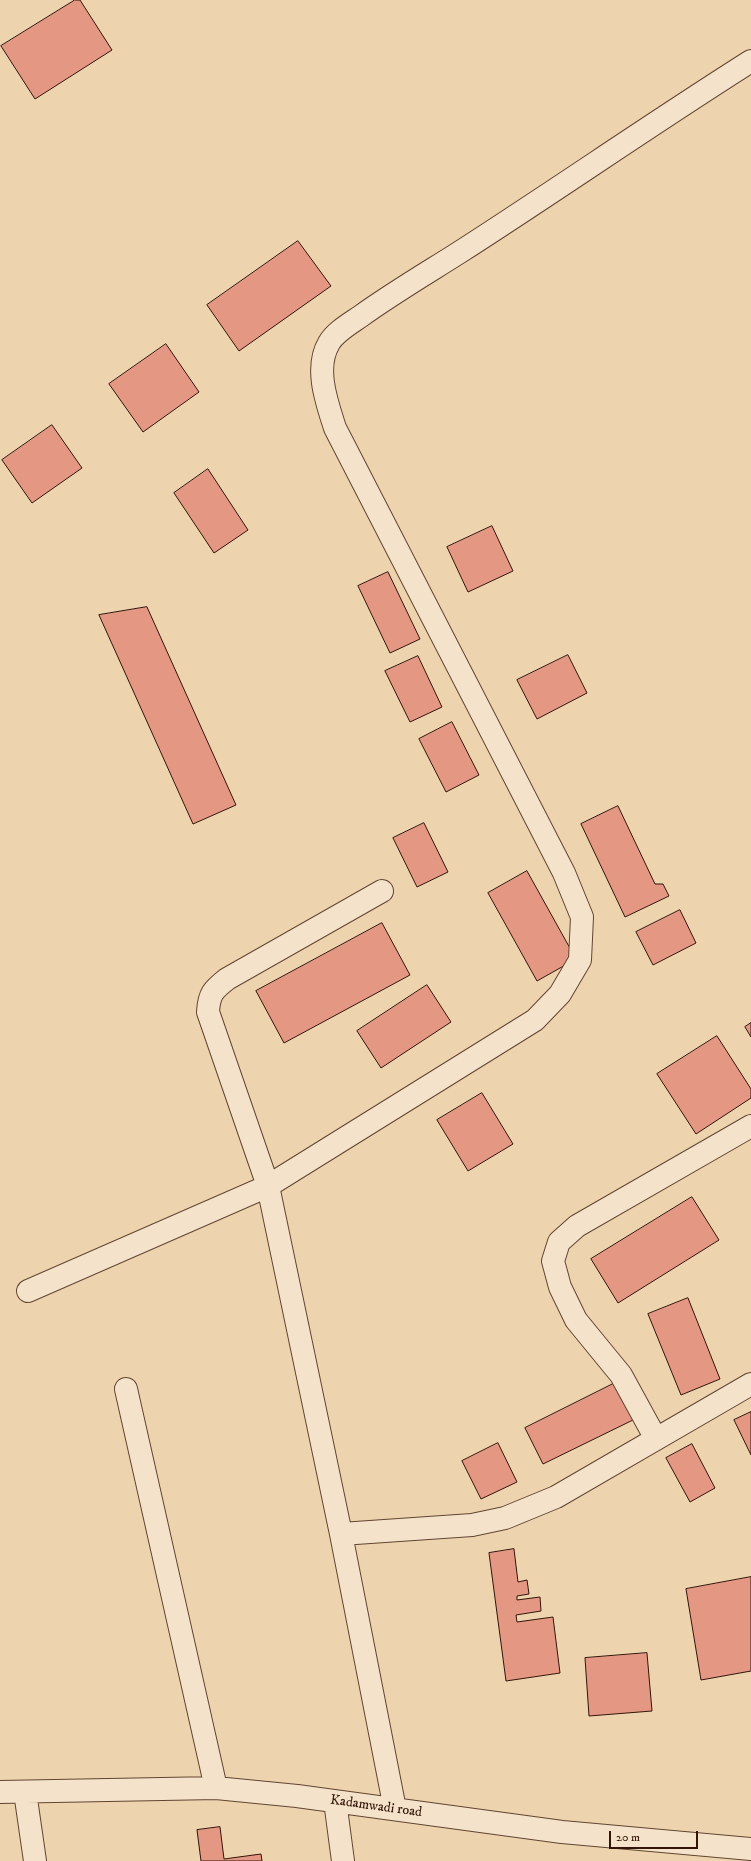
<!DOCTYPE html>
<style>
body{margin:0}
#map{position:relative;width:751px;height:1861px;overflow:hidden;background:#eed4ae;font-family:"IM FELL DW Pica",serif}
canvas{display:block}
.scale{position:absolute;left:609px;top:1831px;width:89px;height:18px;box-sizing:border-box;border:2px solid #321508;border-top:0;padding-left:5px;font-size:12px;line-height:14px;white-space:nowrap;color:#321508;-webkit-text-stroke:3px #f4e3ca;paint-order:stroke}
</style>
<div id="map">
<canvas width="751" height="1861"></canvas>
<div class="scale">20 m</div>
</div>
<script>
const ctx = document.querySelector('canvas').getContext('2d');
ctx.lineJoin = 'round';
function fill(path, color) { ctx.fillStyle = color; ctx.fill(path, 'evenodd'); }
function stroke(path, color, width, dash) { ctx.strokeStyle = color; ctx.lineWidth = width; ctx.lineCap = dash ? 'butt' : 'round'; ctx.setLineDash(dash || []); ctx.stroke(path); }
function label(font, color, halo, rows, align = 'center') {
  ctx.font = font + ' "IM FELL DW Pica",serif'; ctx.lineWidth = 3; ctx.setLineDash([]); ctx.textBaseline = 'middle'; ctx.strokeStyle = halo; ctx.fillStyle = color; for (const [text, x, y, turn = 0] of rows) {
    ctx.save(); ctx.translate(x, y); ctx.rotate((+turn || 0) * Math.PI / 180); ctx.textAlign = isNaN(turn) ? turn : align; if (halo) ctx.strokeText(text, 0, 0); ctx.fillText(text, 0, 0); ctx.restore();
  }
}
const building = new Path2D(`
 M 75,0 L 80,0 L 112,50 L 35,99 L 1,46 Z
 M 298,241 L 331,286 L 239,351 L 207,305 Z
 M 166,344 L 199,392 L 143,432 L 109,384 Z
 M 52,425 L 82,468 L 32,503 L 2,460 Z
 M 208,469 L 248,530 L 214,553 L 174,493 Z
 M 492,526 L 513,571 L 468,592 L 447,547 Z
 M 388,572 L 420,639 L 390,653 L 358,586 Z
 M 147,607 L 236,805 L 193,824 L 99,615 Z
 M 568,655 L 587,693 L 537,719 L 517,680 Z
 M 418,656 L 442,707 L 410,722 L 385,671 Z
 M 452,722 L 479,775 L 446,792 L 419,739 Z
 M 618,806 L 655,884 L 663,884 L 669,896 L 625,917 L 581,824 Z
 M 424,823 L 448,872 L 417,887 L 393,838 Z
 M 527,871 L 576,959 L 537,981 L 488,893 Z
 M 680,910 L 696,943 L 653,965 L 636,932 Z
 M 382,923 L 410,975 L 284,1043 L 256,991 Z
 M 427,985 L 451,1022 L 381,1068 L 357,1031 Z
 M 751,1023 L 751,1037 L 745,1027 Z
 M 717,1036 L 751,1089 L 751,1098 L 696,1134 L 657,1074 Z
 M 482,1093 L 513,1144 L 468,1171 L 437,1120 Z
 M 692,1197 L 719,1240 L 618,1303 L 591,1259 Z
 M 688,1298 L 720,1379 L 681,1395 L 648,1314 Z
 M 617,1382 L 635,1419 L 543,1464 L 525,1428 Z
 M 751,1412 L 751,1455 L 734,1420 Z
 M 498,1443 L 517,1482 L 481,1499 L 462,1461 Z
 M 692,1444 L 715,1488 L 690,1502 L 666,1458 Z
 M 514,1549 L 518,1582 L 527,1580 L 529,1594 L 517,1596 L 517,1600 L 540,1597 L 541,1611 L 516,1615 L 517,1622 L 553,1617 L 560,1673 L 506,1681 L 489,1553 Z
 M 751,1577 L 751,1671 L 701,1680 L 686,1589 Z
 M 647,1653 L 652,1711 L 589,1716 L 585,1658 Z
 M 220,1827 L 224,1859 L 261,1854 L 262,1861 L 201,1861 L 197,1830 Z`);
fill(building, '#e49783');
stroke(building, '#321508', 1);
const minor = new Path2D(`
 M 382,891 L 227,979 C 213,990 209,994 208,1012 L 268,1186 L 341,1534 L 395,1809
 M 28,1291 L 268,1186 L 535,1020 L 560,994 L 580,960 L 582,917 L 564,873 L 335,428 C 327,403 314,368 329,343 C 335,332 351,323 361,316 C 393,293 427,273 460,252 C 558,189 653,123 751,61
 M 126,1389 L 216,1788
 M 656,1439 L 621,1375 L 576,1320 L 560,1287 L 553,1261 L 559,1242 L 577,1226 L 751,1126
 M 341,1534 L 472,1525 L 505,1518 L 556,1497 L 751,1384
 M 0,1792 L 216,1788 L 297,1796 L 562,1832 L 751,1849
 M 25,1792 L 35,1861
 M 335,1801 L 343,1861`);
stroke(minor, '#614532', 24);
stroke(minor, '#f4e3ca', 22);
label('14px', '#321508', '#f4e3ca', [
 ["Kadamwadi road",376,1807,8]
]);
</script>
